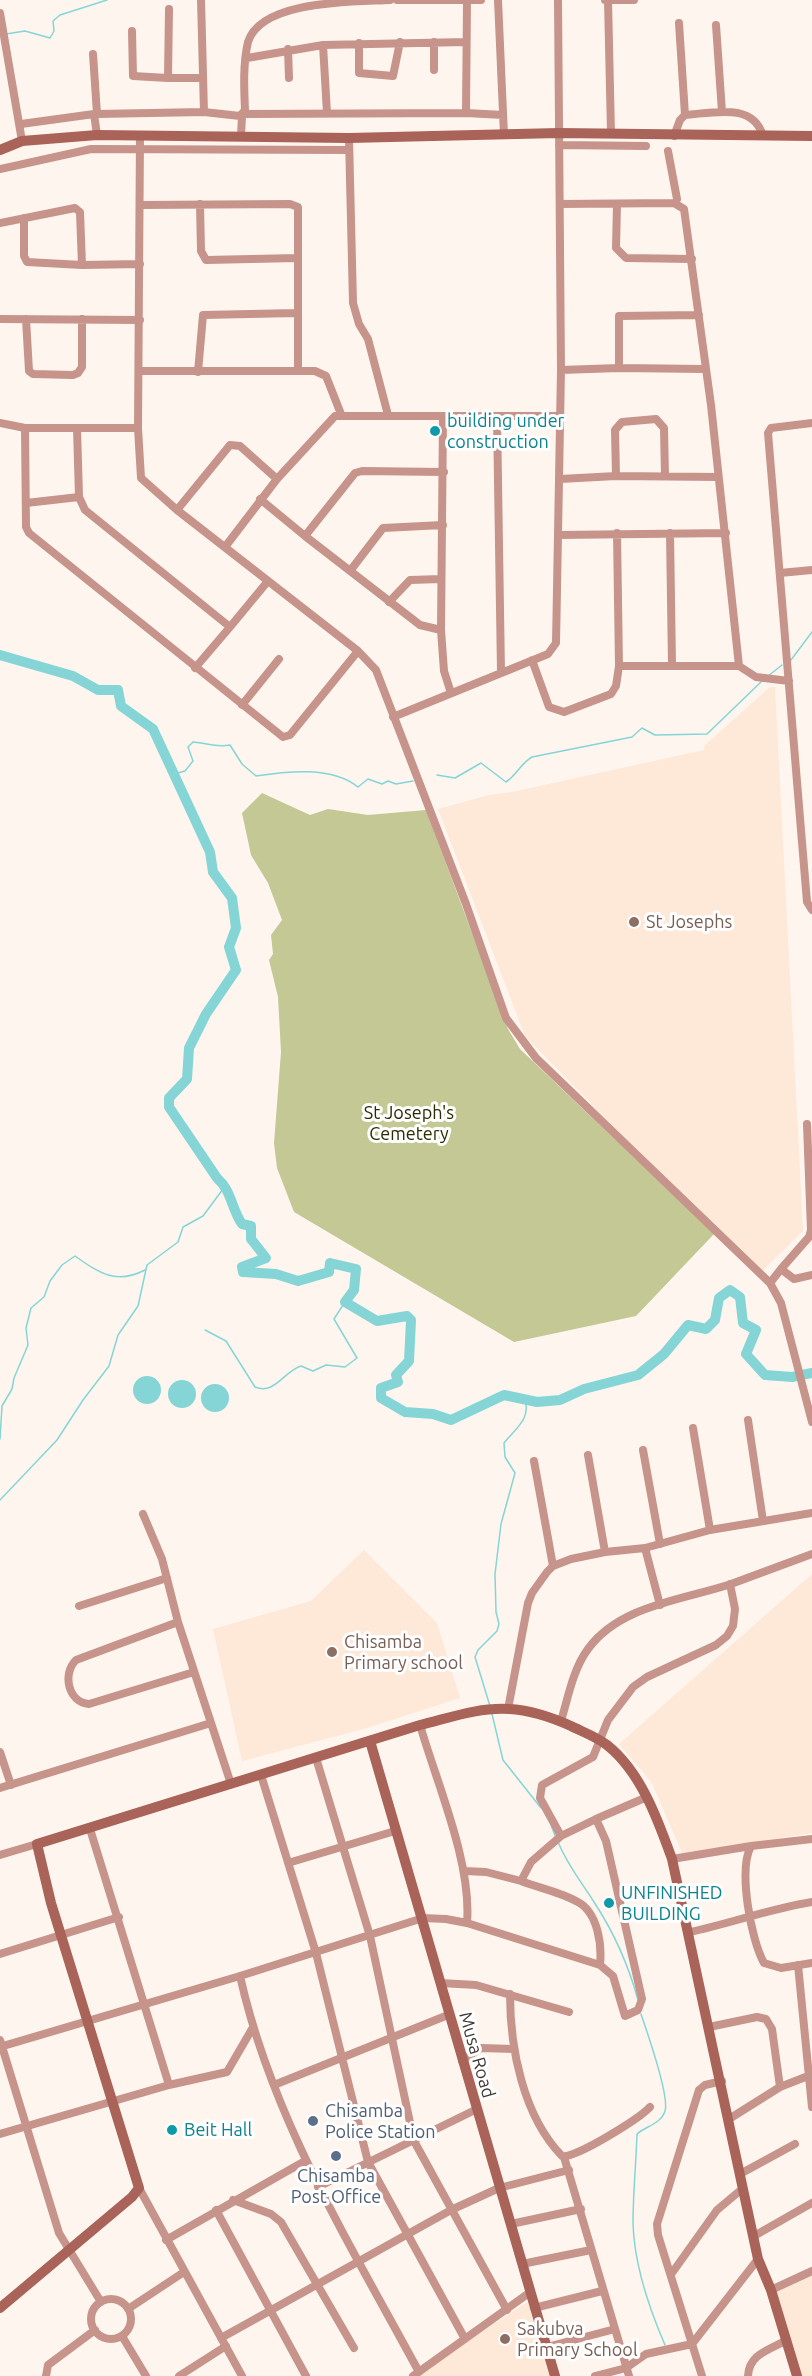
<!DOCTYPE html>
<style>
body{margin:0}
canvas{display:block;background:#fef5ee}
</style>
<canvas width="812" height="2376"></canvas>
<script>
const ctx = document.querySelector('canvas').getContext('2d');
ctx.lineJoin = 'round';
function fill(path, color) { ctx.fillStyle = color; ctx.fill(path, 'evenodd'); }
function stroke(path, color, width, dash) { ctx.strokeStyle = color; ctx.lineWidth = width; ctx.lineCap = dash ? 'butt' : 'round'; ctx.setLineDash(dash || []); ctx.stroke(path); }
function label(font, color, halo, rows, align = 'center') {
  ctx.font = font + ' Ubuntu,sans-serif'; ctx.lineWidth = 6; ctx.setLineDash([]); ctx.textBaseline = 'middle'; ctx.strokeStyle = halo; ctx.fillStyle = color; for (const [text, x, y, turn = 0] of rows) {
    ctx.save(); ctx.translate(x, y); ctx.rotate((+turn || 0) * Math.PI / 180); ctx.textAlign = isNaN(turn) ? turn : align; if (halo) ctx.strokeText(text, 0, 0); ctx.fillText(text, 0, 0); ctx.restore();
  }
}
fill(new Path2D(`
 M 770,687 L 775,687 L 803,1231 L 763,1270 L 611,1124 L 525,1036 L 438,809 L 489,795 L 512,792 L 704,750 L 704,746 Z
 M 364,1550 L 437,1623 L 460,1698 L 367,1728 L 242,1761 L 213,1629 L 311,1601 Z
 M 812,1574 L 812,1833 L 682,1853 L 652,1783 L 619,1744 Z
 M 812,2275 L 812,2376 L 798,2376 L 772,2295 Z
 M 529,2301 L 551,2376 L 413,2376 Z`), '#fee8d7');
fill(new Path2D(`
 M 262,793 L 310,815 L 328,809 L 368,815 L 426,810 L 508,1029 L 520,1049 L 714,1234 L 636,1316 L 514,1342 L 294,1212 L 277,1168 L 274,1143 L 281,1052 L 278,997 L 269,960 L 273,954 L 271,935 L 282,920 L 268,883 L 251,855 L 242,813 Z`), '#c3c894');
fill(new Path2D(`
 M133 1390a14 14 0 1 1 28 0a14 14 0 1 1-28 0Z
 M168 1394a14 14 0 1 1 28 0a14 14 0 1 1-28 0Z
 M201 1398a14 14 0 1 1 28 0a14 14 0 1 1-28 0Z`), '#85d5d7');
stroke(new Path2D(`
 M 6,34 L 25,31 L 50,38 L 54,31 L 53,21 L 60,15 L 107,0
 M 791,660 L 812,632
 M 768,676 L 782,665
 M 174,774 L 185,771 L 193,761 L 188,747 L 193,742 C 207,743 216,748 230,745 L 242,764 L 256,776 C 288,771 332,766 358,787 L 368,779 L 382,784 L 388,781 L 396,784 L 413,781
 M 437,775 L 455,778 L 481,763 L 506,782 C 517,775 520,764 532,757 L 632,737 L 642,728 L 655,735 L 707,734 L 762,681
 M 205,1330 L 226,1341 L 255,1387 C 275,1395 283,1372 301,1366 L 313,1371 L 326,1365 L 345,1367 L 357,1358 L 334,1319 L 345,1302
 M 0,1439 L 2,1406 L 12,1389 L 14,1378 L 28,1345 L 26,1328 L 31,1308 L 44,1297 L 50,1281 L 62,1265 L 75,1256 C 99,1273 116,1285 145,1270
 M 0,1500 L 57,1440 L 83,1400 L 109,1366 L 118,1335 L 138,1306 L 147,1265 L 178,1242 L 183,1227 L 203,1216 L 226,1185
 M 490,1706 L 475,1657 L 478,1650 L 497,1631 L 499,1624 L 496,1612 L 495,1574 L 501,1524 L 515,1473 L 505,1457 L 504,1443 C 516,1428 531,1419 525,1399
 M 492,1714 L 503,1760 L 541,1808
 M 551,1825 L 556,1838
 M 558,1842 C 568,1866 580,1880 594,1902 C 613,1931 629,1967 638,2000
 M 641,2014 C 647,2032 670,2096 665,2111 C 661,2124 646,2126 637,2134 C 636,2164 633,2194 633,2223 C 634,2264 649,2308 665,2345`), '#85d5d7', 1.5);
stroke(new Path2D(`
 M 0,655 L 73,676 L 98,690 L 118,690 L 121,706 L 153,729 L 210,852 L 213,872 L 232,898 L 236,928 L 229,947 L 236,970 L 206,1014 L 189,1048 L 187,1079 L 169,1098 L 169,1107 L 217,1178 C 232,1191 231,1208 242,1224 L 251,1226 L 251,1239 L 266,1258 L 242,1267 L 243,1272 L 276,1274 L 298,1281 L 329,1272 L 330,1263 L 356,1269 L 354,1290 L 345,1302 L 377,1321 L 407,1316 L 411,1320 L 409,1361 L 396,1375 L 398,1382 L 381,1388 L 381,1398 L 405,1412 L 433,1414 L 451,1420 L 504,1395 L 537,1402 L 560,1400 L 584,1389 L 638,1375 L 664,1354 L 688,1325 L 706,1329 L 715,1320 L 719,1298 L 730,1290 L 740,1297 L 743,1323 L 756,1330 L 746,1354 L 765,1375 L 792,1377 L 812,1373`), '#85d5d7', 10);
stroke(new Path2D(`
 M 201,0 L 204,112
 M 397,0 L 481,0
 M 498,0 L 504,135
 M 605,0 L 634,0
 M 608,0 L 611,133
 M 467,1 L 466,113 L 503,115
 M 169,9 L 168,78 L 202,78
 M 0,13 L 22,141
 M 679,23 L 685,115
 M 716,25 L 722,112
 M 132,31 L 133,76 L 168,78
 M 359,43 L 359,73 L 393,76 L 400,42
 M 323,45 L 327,113
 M 288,49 L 289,78
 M 93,54 L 97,114
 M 247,58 L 323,45 L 466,42
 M 434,70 L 434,42
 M 243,114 L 466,113
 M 21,124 L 94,114
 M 97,135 L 94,114 L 97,114 L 204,112 L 240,116 L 245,110 C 244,88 243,63 248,42 C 261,0 352,2 390,0
 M 140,135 L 138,428 L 141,478 L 177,510 L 358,651 L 376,670 L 466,904 L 506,1018 L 536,1058 L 770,1283 L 781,1303 L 812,1422
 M 241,136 L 242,116
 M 674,136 L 680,120 L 685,115 C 713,113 753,102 763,136
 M 349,138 L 353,303 L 359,324 L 368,339 L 388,415
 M 559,145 L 646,146
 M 668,151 L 677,199
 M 0,169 L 91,149 L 349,150
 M 200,204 L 201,251 L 206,260 L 297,258
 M 560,204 L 674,203 L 684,209 L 711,405 L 739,666
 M 617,204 L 616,248 L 626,258 L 692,259
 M 140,205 L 290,204 L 298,207 L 298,370
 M 24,218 L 24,256 L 27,262 L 82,265
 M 0,223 L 75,208 L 80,212 L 82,265 L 140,264
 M 699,315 L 619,316 L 619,368 L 705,369
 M 0,319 L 140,320
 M 26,319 L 29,371 L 33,374 L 73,375 L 78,373 L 82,367 L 82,319
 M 561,370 L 619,368
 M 140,371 L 315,371 L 326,376 L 341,414
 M 198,372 L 203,315 L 297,313
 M 497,416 L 501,673
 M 443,417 L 441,630 L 444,671 L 451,693
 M 0,423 L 25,428
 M 812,423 L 771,428 L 768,433 L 807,902 L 812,910
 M 77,428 L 79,497 L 85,510 L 230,627 L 268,581
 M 138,428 L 25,428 L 26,527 L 29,533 L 283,737 L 290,735 L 358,651
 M 616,476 L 615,430 L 622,422 L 656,419 L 664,428 L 665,476
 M 560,479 L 616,476 L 718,477
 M 260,499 L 305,536
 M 26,503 L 79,497
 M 177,510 L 230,445 L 240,446 L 277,479
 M 670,533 L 672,665
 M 559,535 L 726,533
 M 225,547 L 277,479 L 335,416 L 560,416
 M 350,571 L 383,528 L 443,525
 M 780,573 L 812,570
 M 389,602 L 410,580 L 441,579
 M 441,630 L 420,625 L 305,536 L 355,473 L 362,471 L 444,472
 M 532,660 L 549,707 L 564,712 L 611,694 L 616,686 L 619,666 L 617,533
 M 619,666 L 739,666 L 756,677 L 789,681
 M 195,668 L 230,627
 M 242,705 L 279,659
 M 393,717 L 548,654 L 556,643 L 561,370 L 558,0
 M 781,1269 L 809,1237 L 811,1230 L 807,1124
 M 770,1283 L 781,1269 L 794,1279 L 812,1275
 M 748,1420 L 763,1521
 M 693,1428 L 710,1530
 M 643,1450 L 660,1544
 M 588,1455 L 605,1552
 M 534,1461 L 553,1566
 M 143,1514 L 162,1559 L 178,1622 L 231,1784
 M 645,1548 L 660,1605
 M 79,1606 L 167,1578
 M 178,1622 L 76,1660 C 62,1674 68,1702 89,1704 L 194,1672
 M 508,1709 L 528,1603 L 532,1593 L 547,1572 L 553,1566 L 571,1559 L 605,1552 L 645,1548 L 710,1530 L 812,1513
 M 561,1721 C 568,1698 573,1669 588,1649 C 620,1605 683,1600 731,1584 C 758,1574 785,1564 812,1554
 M 0,1752 L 11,1785
 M 316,1758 L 370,1936 L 414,2141 L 507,2310
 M 261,1775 L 316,1953 L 368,2162 L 465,2339
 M 0,1788 L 211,1723
 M 596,1819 L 561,1836 L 540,1798 L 542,1785 L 593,1757 L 608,1720 L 633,1687 L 647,1677 L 716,1645 L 727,1636 L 733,1626 L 735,1609 L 730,1584
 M 812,1839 L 751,1846 C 738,1870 751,1940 764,1963 L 781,1968 L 812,1963
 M 0,1855 L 37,1844
 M 672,1859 L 751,1846
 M 288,1863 L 395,1831
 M 465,1871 L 486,1872 L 521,1881 L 531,1862 L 561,1836
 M 521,1881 C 539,1888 561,1892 578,1902 C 598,1913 602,1945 600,1965
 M 467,1923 L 600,1965 L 613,1976 L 625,2016 L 638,2010 L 642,1999 L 606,1841 L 596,1819 L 647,1797
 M 690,1932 C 732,1923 769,1909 812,1902
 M 0,1954 L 119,1917
 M 798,1965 L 812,2107
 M 240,1976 C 272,2119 350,2244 419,2372
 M 440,1983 L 476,1985 L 569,2012
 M 510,1994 C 510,2048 523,2116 562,2156 C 575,2159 640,2118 650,2107
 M 709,2027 L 757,2017 L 766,2019 L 772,2029 L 780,2087
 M 0,2040 L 59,2233 L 101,2302
 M 0,2047 L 240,1976 L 423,1918 L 446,1919 L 467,1923 C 472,1863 437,1784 420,1725
 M 462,2061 L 481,2048 L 514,2049
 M 169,2085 L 227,2072 L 252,2029
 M 274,2085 L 448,2015
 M 729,2119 L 780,2087 L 808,2076
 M 0,2134 L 169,2085 L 90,1829
 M 564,2157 L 629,2376
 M 740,2174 L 795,2144
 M 318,2187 L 475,2110
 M 139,2188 L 242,2376
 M 233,2200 L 271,2214 L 281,2222 L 354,2348
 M 216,2210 L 306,2376
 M 511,2224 L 581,2209
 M 754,2236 L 812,2203
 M 166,2240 L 305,2161
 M 522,2264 L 591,2250
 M 672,2273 L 717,2210 L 742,2189
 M 771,2290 L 812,2271
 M91 2319a20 20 0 1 1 40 0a20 20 0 1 1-40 0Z
 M 534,2308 L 602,2291
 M 128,2309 L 184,2272
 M 122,2336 L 146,2376
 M 221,2338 L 451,2210 L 499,2188 L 569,2170
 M 547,2347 L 615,2329
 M 46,2376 L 48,2365 L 95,2330
 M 179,2376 L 226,2346
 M 413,2376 L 529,2293
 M 595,2376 L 626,2368 L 646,2354 L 692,2344 L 758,2259
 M 702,2376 L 658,2235 L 657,2224 L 699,2090 L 705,2085 L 722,2081
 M 748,2376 C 749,2354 769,2350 787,2340`), '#c6948b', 8);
stroke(new Path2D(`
 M 0,150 L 22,141 L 97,135 L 349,138 L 559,133 L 812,136
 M 370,1741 L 555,2376
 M 0,2308 L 132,2197 L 139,2188 L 51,1903 L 37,1844 L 420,1725 C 449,1718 479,1707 509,1709 C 531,1710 551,1717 571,1726 C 583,1732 597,1737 607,1745 C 641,1772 658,1820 672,1859 L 758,2259 L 771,2290 L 797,2376`), '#aa6358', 10);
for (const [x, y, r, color] of [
 [435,431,6,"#0f9aa8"],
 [634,922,6,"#8d6e63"],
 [332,1652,6,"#8d6e63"],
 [609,1903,6,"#0f9aa8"],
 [313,2121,6,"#5c6f8a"],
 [172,2130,6,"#0f9aa8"],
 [336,2156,6,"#5c6f8a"],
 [505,2339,6,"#8d6e63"]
]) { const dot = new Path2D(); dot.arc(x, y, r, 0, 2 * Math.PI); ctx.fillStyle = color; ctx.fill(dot); stroke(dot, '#fff', 2); }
label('18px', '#0d838f', '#fff', [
 ["building under",447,421],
 ["construction",447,442],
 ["UNFINISHED",621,1893],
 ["BUILDING",621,1914],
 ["Beit Hall",184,2130]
], 'left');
label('18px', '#785e54', '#fff', [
 ["St Josephs",646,922],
 ["Chisamba",344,1642],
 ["Primary school",344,1663],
 ["Sakubva",517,2329],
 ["Primary School",517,2350]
], 'left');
label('18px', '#2b2d00', '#fff', [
 ["St Joseph's",409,1113],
 ["Cemetery",409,1134]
]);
label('18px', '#403a35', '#fff', [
 ["Musa Road",477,2055,74]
]);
label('18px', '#4e5e75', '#fff', [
 ["Chisamba",325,2111],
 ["Police Station",325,2132],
 ["Chisamba",336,2176,"center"],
 ["Post Office",336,2197,"center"]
], 'left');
</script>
